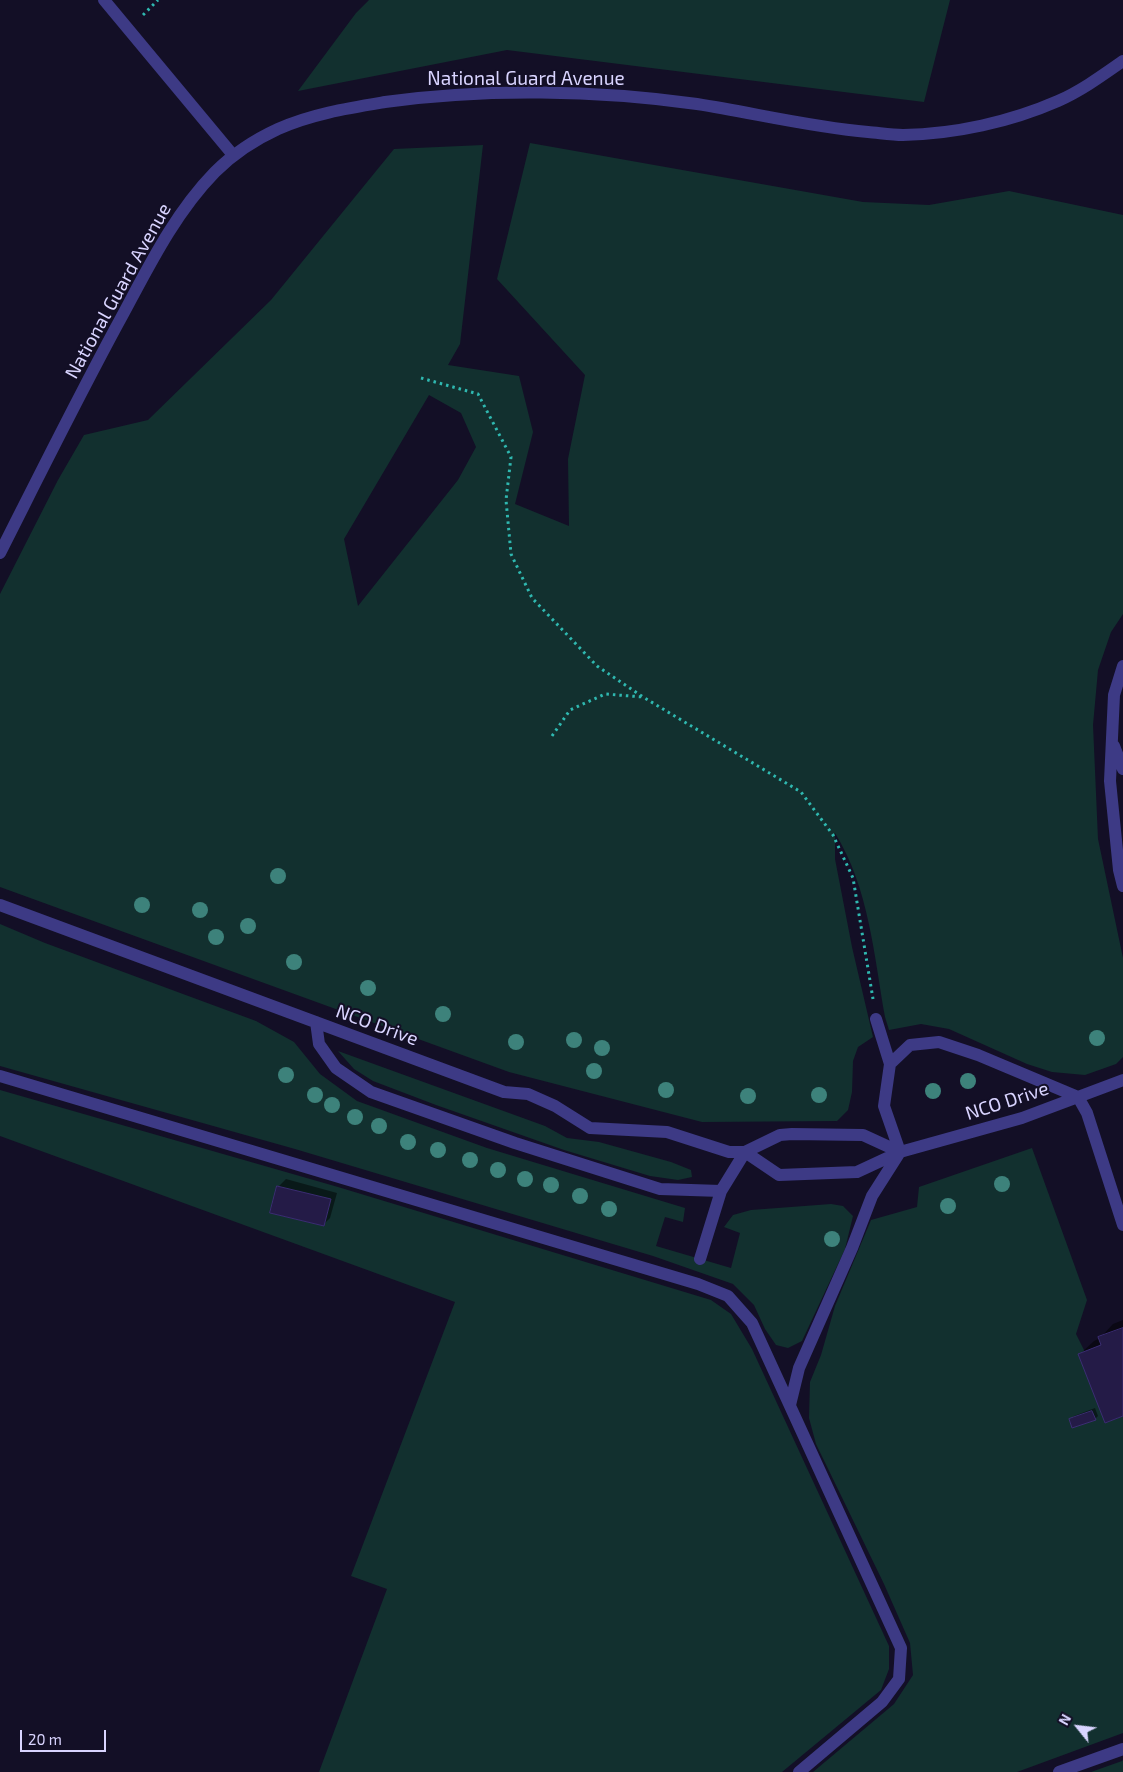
<!DOCTYPE html>
<style>
body{margin:0}
#map{position:relative;width:1123px;height:1772px;overflow:hidden;background:#130f26;font-family:"Exo 2",sans-serif}
canvas{display:block}
.north{position:absolute;left:1053px;top:1702px;width:50px;height:50px;-webkit-text-stroke:4px #130f26;paint-order:stroke;rotate:299deg;font-size:14px;font-weight:700;line-height:20px;text-align:center;color:#d9d4ff}
.north::after{content:'';display:block;margin:auto;width:18px;height:22px;background:#d9d4ff;clip-path:polygon(50% 0,100% 100%,50% 72%,0 100%)}
.scale{position:absolute;left:20px;top:1730px;width:86px;height:22px;box-sizing:border-box;border:2px solid #d9d4ff;border-top:0;padding-left:6px;font-size:15px;line-height:18px;white-space:nowrap;color:#d9d4ff;-webkit-text-stroke:4px #130f26;paint-order:stroke}
</style>
<div id="map">
<canvas width="1123" height="1772"></canvas>
<div class="north">N</div>
<div class="scale">20 m</div>
</div>
<script>
const ctx = document.querySelector('canvas').getContext('2d');
ctx.lineJoin = 'round';
function fill(path, color) { ctx.fillStyle = color; ctx.fill(path, 'evenodd'); }
function stroke(path, color, width, dash) { ctx.strokeStyle = color; ctx.lineWidth = width; ctx.lineCap = dash ? 'butt' : 'round'; ctx.setLineDash(dash || []); ctx.stroke(path); }
function label(font, color, halo, rows, align = 'center') {
  ctx.font = font + ' "Exo 2",sans-serif'; ctx.lineWidth = 4; ctx.setLineDash([]); ctx.textBaseline = 'middle'; ctx.strokeStyle = halo; ctx.fillStyle = color; for (const [text, x, y, turn = 0] of rows) {
    ctx.save(); ctx.translate(x, y); ctx.rotate((+turn || 0) * Math.PI / 180); ctx.textAlign = isNaN(turn) ? turn : align; if (halo) ctx.strokeText(text, 0, 0); ctx.fillText(text, 0, 0); ctx.restore();
  }
}
fill(new Path2D(`
 M 369,0 L 950,0 L 924,102 L 507,50 L 298,91 L 356,13 Z
 M 530,143 L 863,202 L 929,205 L 1009,191 L 1123,215 L 1123,614 L 1111,632 L 1098,670 L 1093,725 L 1098,839 L 1123,958 L 1123,1057 L 1116,1064 L 1085,1075 L 1052,1072 L 1027,1064 L 949,1029 L 921,1024 L 889,1030 L 885,1017 C 874,955 869,888 835,833 L 835,859 L 852,947 L 873,1037 L 858,1047 L 853,1061 L 852,1092 L 848,1110 L 837,1121 L 702,1122 L 509,1072 L 0,887 L 0,594 L 58,480 L 84,435 L 148,420 L 271,300 L 394,149 L 483,145 L 460,344 L 448,365 L 519,376 L 533,432 L 515,504 L 569,526 L 568,459 L 585,375 L 497,279 ZM 429,395 L 461,413 L 476,447 L 458,480 L 358,606 L 344,539 Z
 M 0,924 L 45,943 L 256,1021 L 294,1042 L 320,1074 L 357,1101 L 487,1148 L 685,1208 L 683,1222 L 665,1217 L 656,1246 L 731,1268 L 740,1233 L 724,1227 L 733,1215 L 751,1210 L 831,1204 L 843,1206 L 853,1216 L 845,1249 L 802,1341 L 788,1348 L 776,1345 L 765,1329 L 754,1305 L 733,1284 L 653,1256 L 295,1149 L 0,1066 Z
 M 338,1051 L 545,1126 L 567,1138 L 599,1142 L 671,1162 L 691,1170 L 692,1177 L 678,1180 L 650,1176 L 564,1150 L 436,1105 L 373,1081 L 354,1069 Z
 M 0,1090 L 338,1187 L 711,1300 L 731,1314 L 752,1349 L 889,1646 L 889,1669 L 881,1690 L 782,1772 L 319,1772 L 387,1589 L 351,1576 L 455,1302 L 0,1136 ZM 277,1186 L 331,1199 L 324,1226 L 270,1213 Z
 M 1032,1148 L 1087,1300 L 1076,1334 L 1085,1352 L 1105,1423 L 1123,1416 L 1123,1733 L 1017,1772 L 813,1772 L 894,1704 L 913,1675 L 910,1643 L 884,1584 L 816,1444 L 809,1418 L 810,1382 L 821,1355 L 835,1306 L 871,1220 L 917,1207 L 919,1187 Z
 M 1123,1760 L 1123,1772 L 1091,1772 L 1122,1761 Z`), '#12302f');
fill(new Path2D(`
 M 286,1179 L 337,1193 L 330,1218 L 323,1225 L 272,1212 L 279,1186 Z
 M 1123,1320 L 1123,1414 L 1080,1354 L 1094,1341 L 1100,1338 L 1113,1324 Z
 M 1095,1408 L 1098,1416 L 1095,1419 L 1071,1419 L 1074,1416 Z`), '#0007');
const building = new Path2D(`
 M 277,1186 L 331,1199 L 324,1226 L 270,1213 Z
 M 1123,1328 L 1123,1416 L 1105,1423 L 1078,1354 L 1101,1345 L 1098,1337 Z
 M 1092,1411 L 1096,1420 L 1072,1428 L 1069,1419 Z`);
fill(building, '#241b47');
stroke(building, '#3b2d73', 1);
stroke(new Path2D(`
 M 143,15 L 158,0
 M 421,378 L 478,394 L 511,457 L 506,500 L 511,554 L 532,598 L 597,666 L 643,697 L 801,792 L 833,835 L 853,878 L 873,999
 M 552,736 L 570,710 L 605,694 L 643,697`), '#2fb8b0', 3, [2.5, 4]);
stroke(new Path2D(`
 M 1123,666 L 1114,695 L 1110,781 L 1119,870 L 1123,886
 M 1114,746 L 1123,769
 M 0,905 L 504,1092 L 528,1094 L 555,1106 L 590,1128 L 667,1132 L 729,1152 L 745,1152 L 780,1135 L 792,1134 L 863,1135 L 900,1152
 M 876,1019 L 890,1064
 M 316,1022 L 319,1044 L 336,1068 L 371,1092 L 515,1143 L 660,1189 L 721,1191
 M 0,1076 L 698,1284 L 728,1296 L 752,1323 L 901,1648 L 899,1679 L 882,1702 L 799,1772
 M 745,1152 L 779,1175 L 857,1172 L 900,1152 L 1022,1118 L 1123,1080
 M 900,1152 L 884,1106 L 890,1064 L 910,1045 L 939,1042 L 978,1055 L 1078,1097 L 1087,1113 L 1123,1225
 M 700,1259 L 721,1191 L 745,1152
 M 790,1405 L 799,1368 L 852,1248 L 872,1196 L 900,1152
 M 1059,1772 L 1123,1749`), '#3d3a85', 12);
stroke(new Path2D(`
 M 104,0 L 233,155
 M 0,553 C 40,474 79,395 121,318 C 148,268 174,214 215,172 C 233,154 254,140 278,129 C 311,114 349,108 385,102 C 485,88 597,90 697,104 C 754,113 810,127 868,132 C 880,133 891,135 903,135 C 955,134 1010,122 1058,101 C 1081,91 1103,75 1123,61`), '#3d3a85', 12);
ctx.fillStyle = '#3d827b';
for (const [x, y] of [
 [278,876],
 [142,905],
 [200,910],
 [248,926],
 [216,937],
 [294,962],
 [368,988],
 [443,1014],
 [1097,1038],
 [574,1040],
 [516,1042],
 [602,1048],
 [594,1071],
 [286,1075],
 [968,1081],
 [666,1090],
 [933,1091],
 [315,1095],
 [819,1095],
 [748,1096],
 [332,1105],
 [355,1117],
 [379,1126],
 [408,1142],
 [438,1150],
 [470,1160],
 [498,1170],
 [525,1179],
 [1002,1184],
 [551,1185],
 [580,1196],
 [948,1206],
 [609,1209],
 [832,1239]
]) { ctx.beginPath(); ctx.arc(x, y, 8, 0, 2 * Math.PI); ctx.fill(); }
label('19px', '#d9d4ff', '#130f26', [
 ["National Guard Avenue",526,79],
 ["National Guard Avenue",118,291,-61],
 ["NCO Drive",377,1025,20],
 ["NCO Drive",1007,1101,-18]
]);
</script>
